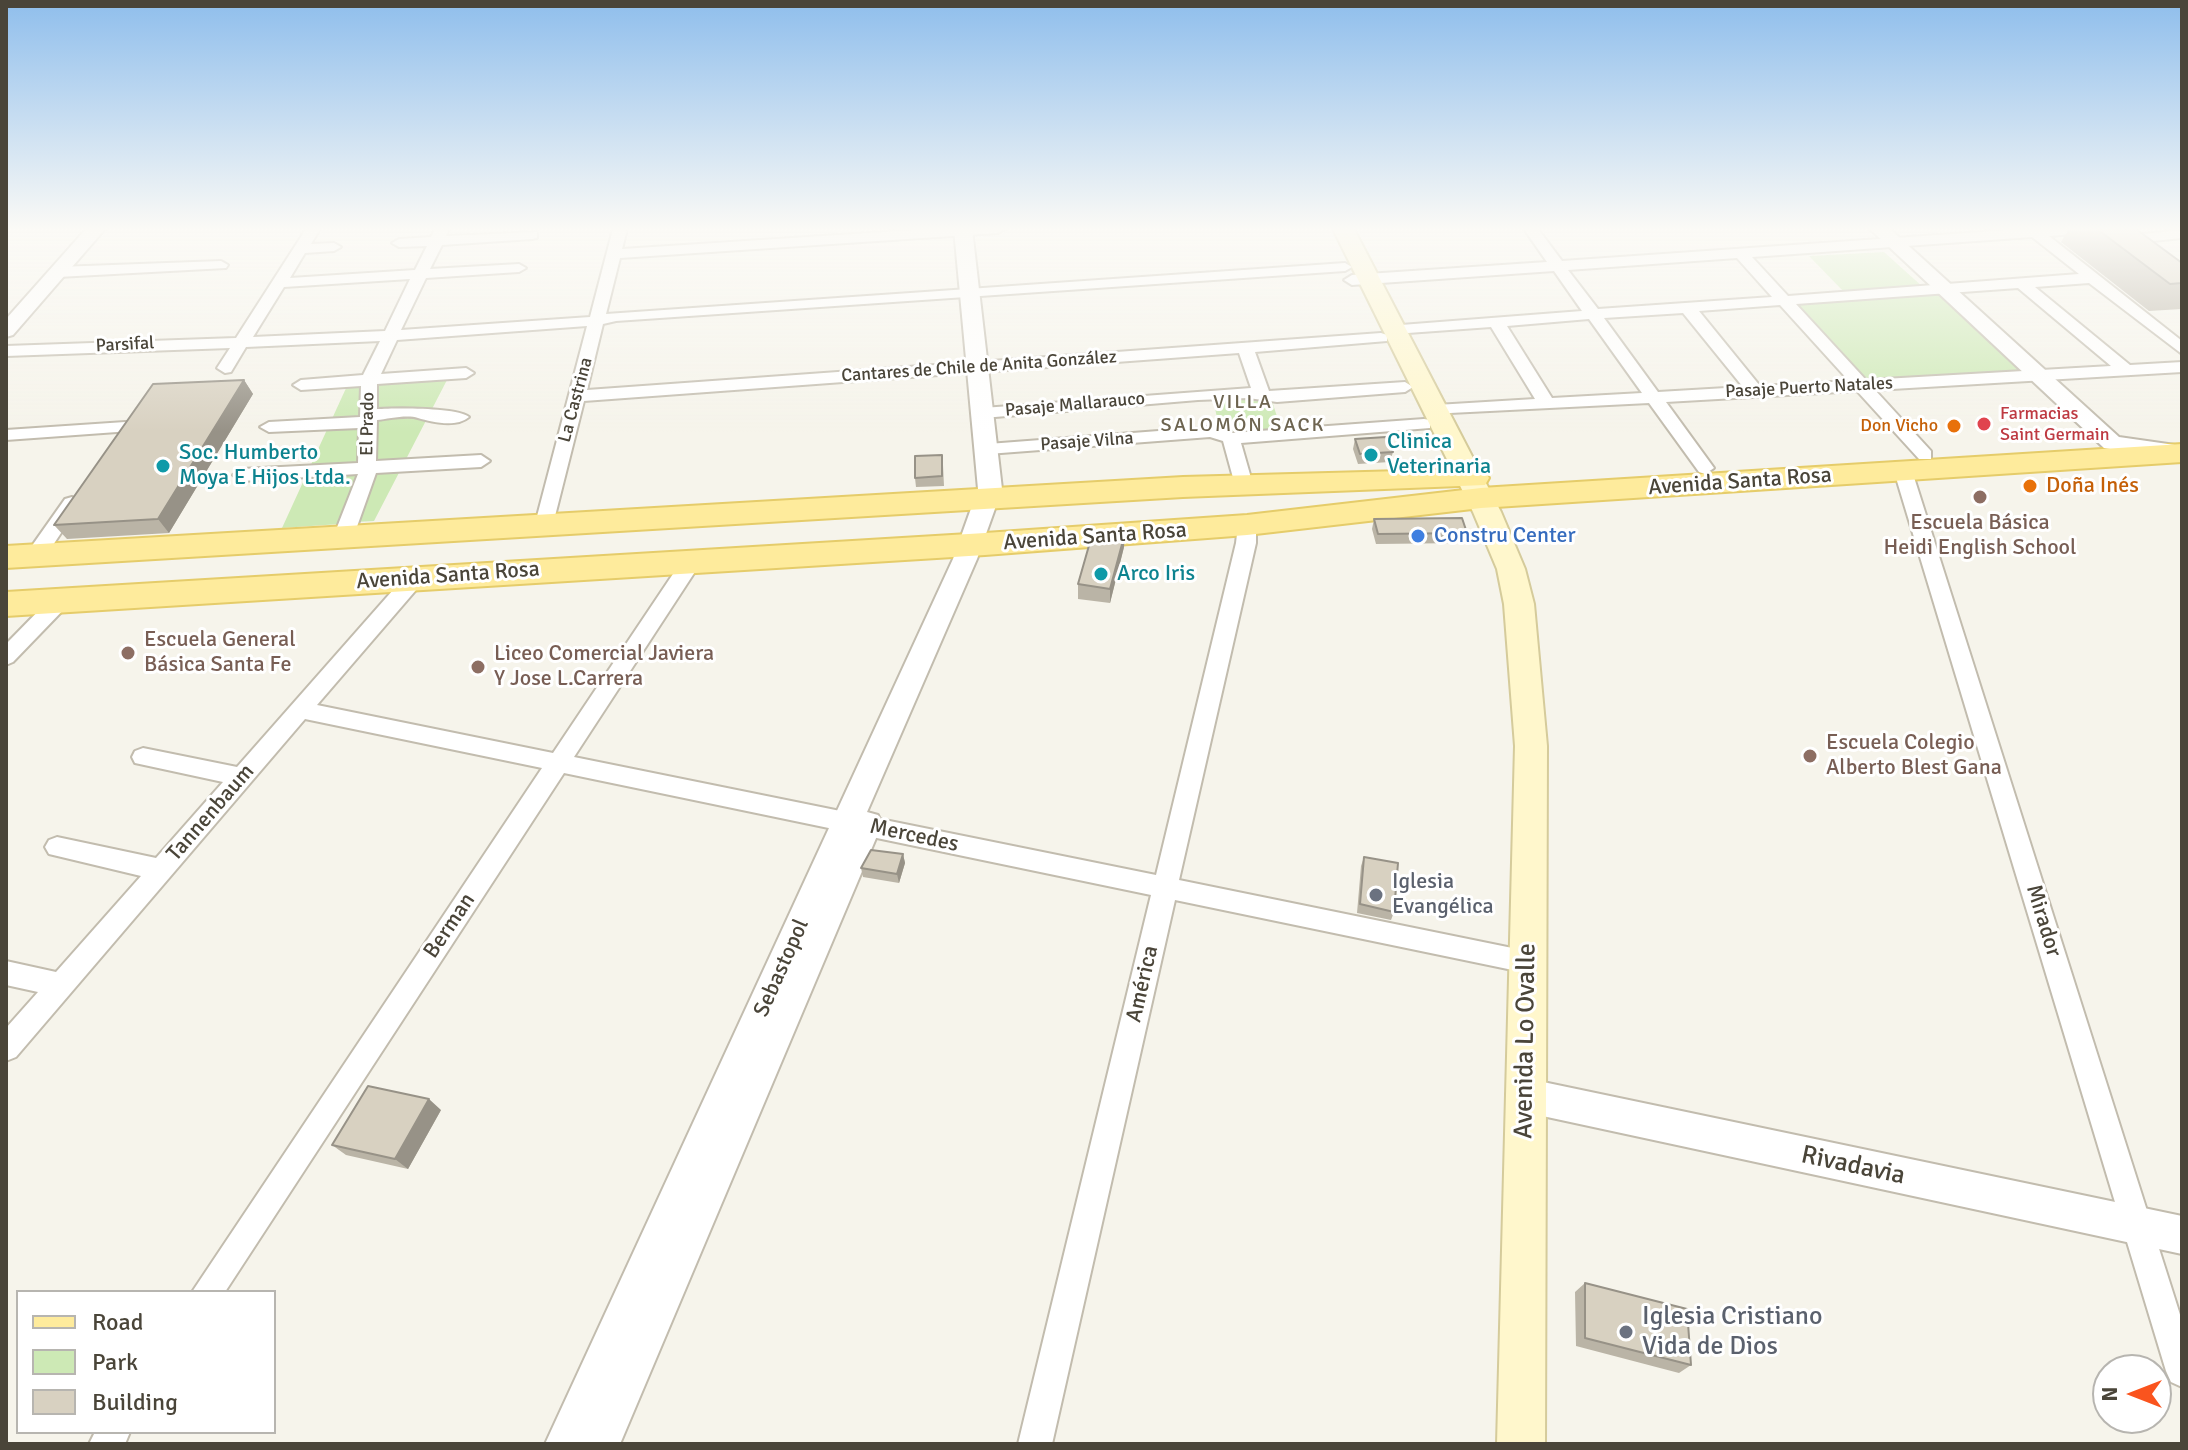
<!DOCTYPE html>
<meta charset="utf-8">
<style>
body{margin:0}
#map{position:relative;width:2188px;height:1450px;overflow:hidden;background:#f6f4eb;font-family:Signika,sans-serif}
canvas{display:block}
.frame{position:absolute;inset:0;border:8px solid #4a4539;pointer-events:none}
.legend{position:absolute;left:16px;top:1290px;width:260px;height:144px;box-sizing:border-box;background:#fff;border:2px solid #b7b5b0;margin:0;padding:10px 14px;list-style:none;font-size:24px;color:#4a4539}
.legend li{display:flex;align-items:center;gap:16px;height:40px}
.legend b{width:40px;border:2px solid #b7b5b0}
.north{position:absolute;left:2092px;top:1354px;width:80px;height:80px;box-sizing:border-box;background:#fff;border:2px solid #b7b5b0;border-radius:50%;rotate:270deg;font-size:22px;font-weight:700;line-height:32px;text-align:center;color:#4a4539}
.north::after{content:'';display:block;margin:auto;width:28px;height:36px;background:#fa541e;clip-path:polygon(50% 0,100% 100%,50% 72%,0 100%)}
</style>
<div id="map">
<canvas width="2188" height="1450"></canvas>
<div class="frame"></div>
<ul class="legend">
<li><b style="height:10px;background:#feeb9c"></b>Road</li>
<li><b style="height:22px;background:#cde9b5"></b>Park</li>
<li><b style="height:22px;background:#d8d1c1"></b>Building</li>
</ul>
<div class="north">N</div>
</div>
<script>
const ctx = document.querySelector('canvas').getContext('2d');
ctx.lineJoin = 'round';
function fill(path, color) { ctx.fillStyle = color; ctx.fill(path, 'evenodd'); }
function stroke(path, color, width, dash) { ctx.strokeStyle = color; ctx.lineWidth = width; ctx.lineCap = dash ? 'butt' : 'round'; ctx.setLineDash(dash || []); ctx.stroke(path); }
function label(font, color, halo, rows, align = 'center') {
  ctx.font = font + ' Signika,sans-serif'; ctx.lineWidth = 6; ctx.setLineDash([]); ctx.textBaseline = 'middle'; ctx.strokeStyle = halo; ctx.fillStyle = color; for (const [text, x, y, turn = 0] of rows) {
    ctx.save(); ctx.translate(x, y); ctx.rotate((+turn || 0) * Math.PI / 180); ctx.textAlign = isNaN(turn) ? turn : align; if (halo) ctx.strokeText(text, 0, 0); ctx.fillText(text, 0, 0); ctx.restore();
  }
}
fill(new Path2D(`
 M 1884,252 L 1923,287 L 1844,292 L 1809,256 Z
 M 1937,292 L 2024,368 L 2021,373 L 1866,382 L 1794,302 Z
 M 447,380 L 374,521 L 355,522 L 375,385 Z
 M 347,386 L 362,386 L 359,476 L 340,524 L 282,528 Z
 M 1252,397 L 1272,401 L 1282,432 L 1241,434 L 1219,427 L 1213,399 Z`), '#cde9b5');
const minor = new Path2D(`
 M 306,229 L 320,229 L 311,244 L 334,243 L 341,247 L 334,251 L 305,253 L 290,278 L 415,270 L 427,246 L 399,247 L 392,243 L 399,239 L 431,237 L 435,229 L 449,229 L 446,236 L 537,232 L 537,238 L 532,239 L 442,245 L 430,269 L 519,264 L 526,268 L 519,272 L 426,278 L 401,330 L 590,317 L 613,229 L 627,229 L 622,249 L 930,229 L 1005,229 L 998,233 L 620,258 L 606,314 L 1345,263 L 1352,267 L 1345,271 L 616,321 L 603,324 L 587,390 L 1381,333 L 1387,335 L 1387,341 L 1255,352 L 1269,391 L 1405,382 L 1413,387 L 1405,392 L 1277,402 L 1248,398 L 1198,400 L 983,418 L 974,413 L 983,408 L 1251,388 L 1239,353 L 584,401 L 553,524 L 544,530 L 535,524 L 587,326 L 397,340 L 381,374 L 466,368 L 474,373 L 466,378 L 377,384 L 377,409 C 395,408 458,407 469,417 C 456,428 432,422 418,418 C 407,414 388,419 377,420 L 376,461 L 481,455 L 490,461 L 481,467 L 376,473 L 354,535 L 344,541 L 334,535 L 358,474 L 242,481 L 233,475 L 242,469 L 358,463 L 359,428 L 269,432 L 260,427 L 269,422 L 360,417 L 361,386 L 301,390 L 293,385 L 301,380 L 363,375 L 380,341 L 246,347 L 231,372 L 225,373 L 217,368 L 230,348 L 6,356 L 6,346 L 236,338 ZM 410,279 L 385,331 L 253,337 L 284,287 Z
 M 1524,229 L 1538,229 L 1562,261 L 2024,229 L 2081,229 L 2074,234 L 2049,236 L 2182,341 L 2182,354 L 2089,283 L 2035,287 L 2130,365 L 2182,362 L 2182,372 L 1875,390 L 1931,451 L 1931,459 L 1919,459 L 1857,391 L 1666,402 L 1714,468 L 1705,474 L 1699,472 L 1649,403 L 1430,414 L 1430,406 L 1436,405 L 1535,399 L 1491,327 L 1394,334 L 1386,329 L 1388,326 L 1582,311 L 1554,271 L 1352,285 L 1344,280 L 1352,275 L 1547,262 ZM 2032,237 L 2079,274 L 1788,296 L 1752,257 ZM 1737,258 L 1772,297 L 1598,309 L 1568,270 ZM 2018,288 L 2111,366 L 1866,380 L 1796,304 ZM 1780,305 L 1849,381 L 1760,386 L 1699,311 ZM 1683,313 L 1743,387 L 1658,392 L 1604,318 ZM 1589,319 L 1642,393 L 1552,398 L 1507,326 Z
 M 2182,230 L 2182,238 L 2133,243 L 2126,239 L 2133,235 Z
 M 221,261 L 228,265 L 226,268 L 58,277 L 50,272 L 58,267 Z
 M 1424,419 L 1430,420 L 1430,428 L 1241,443 L 1253,485 L 1244,491 L 1235,485 L 1223,441 L 1210,437 L 988,454 L 979,449 L 988,444 L 1211,427 L 1232,433 Z
 M 125,422 L 131,423 L 131,431 L 6,440 L 6,430 Z
 M 1903,465 L 1912,471 L 2182,1321 L 2182,1387 L 2171,1382 L 2166,1371 L 1894,471 Z
 M 72,497 L 81,503 L 43,560 L 29,560 L 26,555 L 29,550 L 65,499 Z
 M 1247,519 L 1256,525 L 1256,543 L 1179,880 L 1527,951 L 1536,954 L 1540,962 L 1536,970 L 1527,973 L 1175,900 L 1052,1444 L 1018,1444 L 1151,895 L 564,773 L 225,1292 L 192,1292 L 542,768 L 305,719 L 16,1057 L 6,1061 L 6,1028 L 38,992 L 6,985 L 6,961 L 56,972 L 141,876 L 49,854 L 45,847 L 49,840 L 57,837 L 156,858 L 223,782 L 135,763 L 132,757 L 135,751 L 143,748 L 237,767 L 408,573 L 422,573 L 425,578 L 422,583 L 317,705 L 553,753 L 685,556 L 692,554 L 702,561 L 574,757 L 1156,875 L 1236,543 L 1238,525 Z
 M 61,593 L 68,595 L 71,600 L 68,605 L 13,662 L 6,665 L 6,644 L 54,595 Z
 M 95,1432 L 130,1432 L 125,1444 L 89,1444 Z`);
const tertiary = new Path2D(`
 M 86,229 L 105,229 L 13,335 L 6,337 L 6,319 Z
 M 954,229 L 972,229 L 1002,489 L 977,559 L 867,812 L 878,815 L 882,824 L 620,1444 L 545,1444 L 953,559 L 978,489 Z
 M 1870,229 L 1890,229 L 2119,437 L 2182,446 L 2182,460 L 2104,448 Z
 M 1524,1078 L 2182,1216 L 2182,1254 L 1524,1112 L 1512,1107 L 1506,1095 L 1512,1083 Z`);
const secondary = new Path2D(`
 M 1333,229 L 1354,229 L 1501,512 L 1525,569 L 1534,604 L 1547,746 L 1545,1444 L 1497,1444 L 1515,746 L 1504,604 L 1497,569 L 1473,512 Z`);
const primary = new Path2D(`
 M 2182,444 L 2182,462 L 1481,508 L 1247,535 L 985,555 L 6,616 L 6,592 L 985,533 L 1247,515 L 1481,488 Z
 M 1474,469 L 1485,471 L 1489,478 L 1485,485 L 1183,497 L 6,568 L 6,546 L 1183,477 Z`);
stroke(minor, '#c2bcae', 4);
stroke(tertiary, '#c2bcae', 4);
stroke(secondary, '#d5cb9b', 4);
stroke(primary, '#e5cc6a', 4);
fill(minor, '#fff');
fill(tertiary, '#fff');
fill(secondary, '#fff7cc');
fill(primary, '#feeb9c');
fill(new Path2D(`
 M 2069,229 L 2136,229 L 2182,263 L 2182,309 L 2149,311 L 2061,242 Z
 M 244,380 L 253,394 L 169,533 L 67,539 L 54,525 Z
 M 1355,439 L 1393,452 L 1390,462 L 1358,464 L 1353,449 Z
 M 943,465 L 944,486 L 916,487 L 915,478 Z
 M 1374,519 L 1467,533 L 1464,543 L 1376,544 L 1372,529 Z
 M 1124,547 L 1110,603 L 1078,599 L 1078,584 Z
 M 903,854 L 905,863 L 899,883 L 863,877 L 861,868 Z
 M 1364,857 L 1394,912 L 1391,920 L 1357,913 L 1361,866 Z
 M 441,1110 L 408,1169 L 346,1155 L 332,1145 Z
 M 1585,1283 L 1691,1365 L 1679,1373 L 1576,1346 L 1575,1292 Z`), '#bab4a6');
fill(new Path2D(`
 M 244,380 L 253,394 L 169,533 L 158,519 Z
 M 1125,533 L 1124,547 L 1110,603 L 1110,589 Z
 M 903,854 L 905,863 L 899,883 L 897,874 Z
 M 429,1099 L 441,1110 L 408,1169 L 395,1159 Z`), '#979287');
const building = new Path2D(`
 M 2097,229 L 2136,229 L 2182,263 L 2182,283 L 2170,284 Z
 M 244,380 L 158,519 L 54,525 L 153,384 Z
 M 1386,437 L 1393,452 L 1360,454 L 1355,439 Z
 M 942,455 L 942,476 L 915,478 L 915,456 Z
 M 1462,518 L 1467,533 L 1378,534 L 1374,519 Z
 M 1125,533 L 1110,589 L 1078,584 L 1092,535 Z
 M 871,850 L 903,854 L 897,874 L 861,868 Z
 M 1364,857 L 1398,863 L 1394,912 L 1360,904 Z
 M 368,1086 L 429,1099 L 395,1159 L 332,1145 Z
 M 1585,1283 L 1687,1309 L 1691,1365 L 1585,1338 Z`);
fill(building, '#d8d1c1');
stroke(building, '#979287', 2);
const sky = ctx.createLinearGradient(0, 0, 0, 432);
sky.addColorStop(0, '#8fbeec');
sky.addColorStop(0.53, '#fbfaf6');
sky.addColorStop(1, '#fbfaf600');
ctx.fillStyle = sky;
ctx.fillRect(0, 0, 2188, 432);
for (const [x, y, r, color] of [
 [1984,424,8,"#e0444e"],
 [1954,426,8,"#e8710a"],
 [1371,455,8,"#0f9aa8"],
 [163,466,8,"#0f9aa8"],
 [2030,486,8,"#e8710a"],
 [1980,497,8,"#8d6e63"],
 [1418,536,8,"#3f7fe0"],
 [1101,574,8,"#0f9aa8"],
 [128,653,8,"#8d6e63"],
 [478,667,8,"#8d6e63"],
 [1810,756,8,"#8d6e63"],
 [1376,895,8,"#6b7280"],
 [1626,1332,8,"#6b7280"]
]) { const dot = new Path2D(); dot.arc(x, y, r, 0, 2 * Math.PI); ctx.fillStyle = color; ctx.fill(dot); stroke(dot, '#fff', 3); }
label('18px', '#4a4539', '#fff', [
 ["Parsifal",125,345,-3],
 ["Cantares de Chile de Anita González",979,367,-4],
 ["Pasaje Puerto Natales",1809,388,-3],
 ["La Castrina",576,400,-75],
 ["Pasaje Mallarauco",1075,405,-5],
 ["El Prado",368,424,-89],
 ["Pasaje Vilna",1087,442,-4]
]);
label('18px', '#be3a42', '#fff', [
 ["Farmacias",2000,414],
 ["Saint Germain",2000,435]
], 'left');
label('18px', '#c56008', '#fff', [
 ["Don Vicho",1938,426]
], 'right');
ctx.letterSpacing = '2px';
label('20px', '#6d6450', '#fff', [
 ["VILLA",1243,403],
 ["SALOMÓN SACK",1243,426]
]);
ctx.letterSpacing = '0px';
label('22px', '#0d838f', '#fff', [
 ["Clinica",1387,442],
 ["Veterinaria",1387,467],
 ["Soc. Humberto",179,453],
 ["Moya E Hijos Ltda.",179,478],
 ["Arco Iris",1117,574]
], 'left');
label('22px', '#4a4539', '#fff', [
 ["Avenida Santa Rosa",1740,482,-4],
 ["Avenida Santa Rosa",1095,537,-4],
 ["Avenida Santa Rosa",448,576,-4],
 ["Tannenbaum",211,813,-49],
 ["Mercedes",914,836,12],
 ["Mirador",2043,921,73],
 ["Berman",450,926,-56],
 ["Sebastopol",782,968,-66],
 ["América",1143,984,-77]
]);
label('22px', '#c56008', '#fff', [
 ["Doña Inés",2046,486]
], 'left');
label('22px', '#785e54', '#fff', [
 ["Escuela Básica",1980,523,"center"],
 ["Heidi English School",1980,548,"center"],
 ["Escuela General",144,640],
 ["Básica Santa Fe",144,665],
 ["Liceo Comercial Javiera",494,654],
 ["Y Jose L.Carrera",494,679],
 ["Escuela Colegio",1826,743],
 ["Alberto Blest Gana",1826,768]
], 'left');
label('22px', '#366cbe', '#fff', [
 ["Constru Center",1434,536]
], 'left');
label('22px', '#5b616d', '#fff', [
 ["Iglesia",1392,882],
 ["Evangélica",1392,907]
], 'left');
label('26px', '#4a4539', '#fff', [
 ["Avenida Lo Ovalle",1526,1041,-89],
 ["Rivadavia",1853,1166,12]
]);
label('26px', '#5b616d', '#fff', [
 ["Iglesia Cristiano",1642,1317],
 ["Vida de Dios",1642,1347]
], 'left');
</script>
